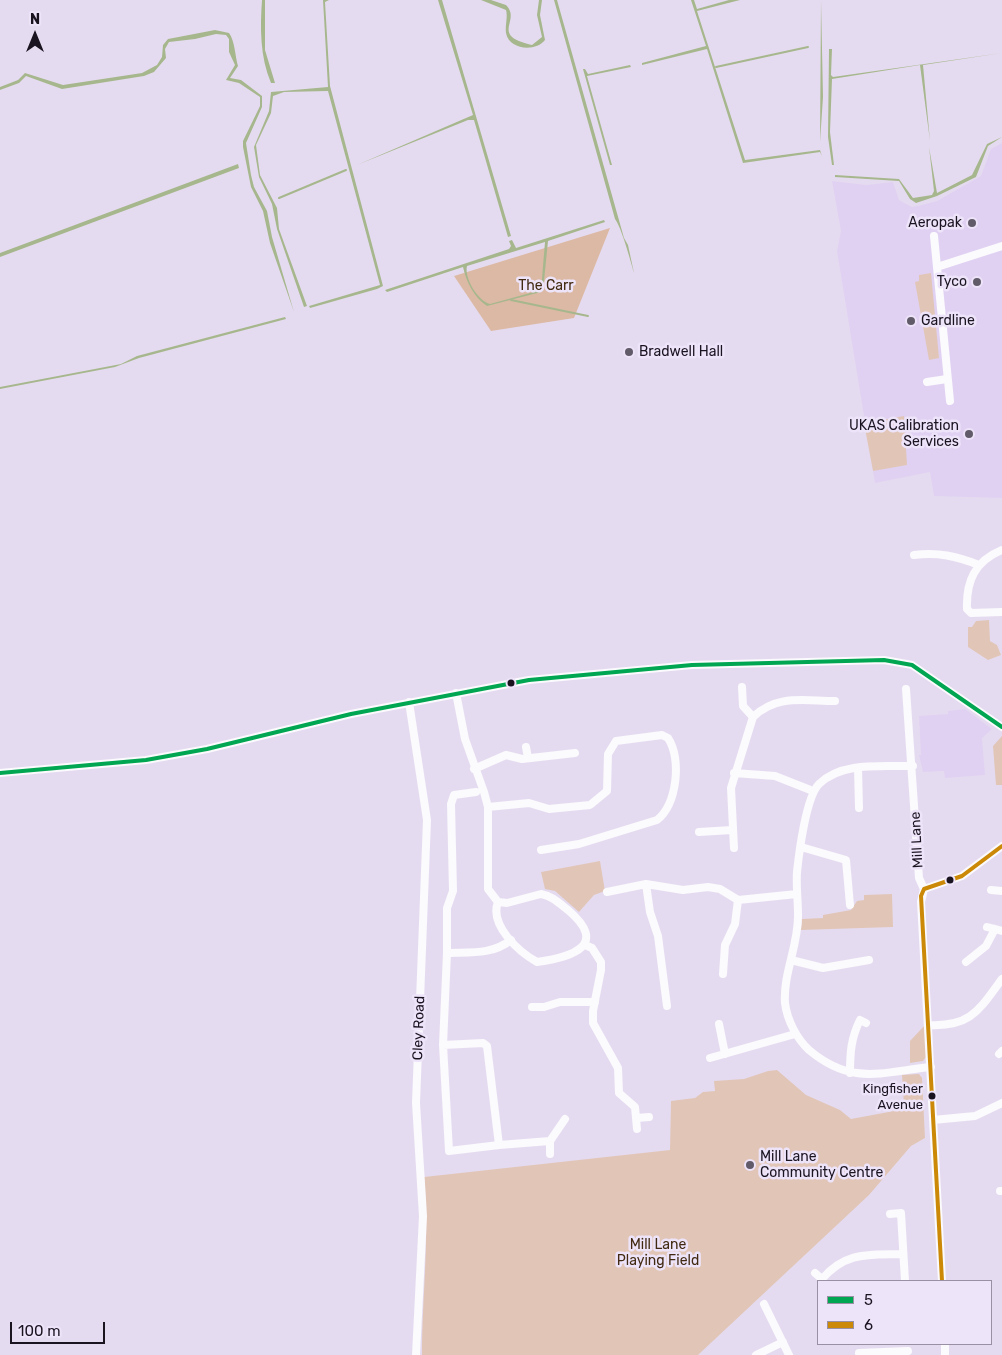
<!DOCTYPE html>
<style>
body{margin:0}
#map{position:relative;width:1002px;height:1355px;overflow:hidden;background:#e5dbf0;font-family:Rubik,sans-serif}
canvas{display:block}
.legend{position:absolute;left:817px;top:1280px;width:175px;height:65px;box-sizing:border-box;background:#eee4fa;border:1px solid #9991a3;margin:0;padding:6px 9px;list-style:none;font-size:15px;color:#1a1421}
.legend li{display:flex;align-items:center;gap:10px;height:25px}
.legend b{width:25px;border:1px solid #9991a3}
.north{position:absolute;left:10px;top:10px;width:50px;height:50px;-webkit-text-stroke:4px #eee4fa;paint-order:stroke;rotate:0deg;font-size:14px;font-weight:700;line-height:20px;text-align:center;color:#1a1421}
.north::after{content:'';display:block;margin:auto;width:18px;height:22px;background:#1a1421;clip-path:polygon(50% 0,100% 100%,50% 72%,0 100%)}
.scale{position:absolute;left:10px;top:1322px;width:95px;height:22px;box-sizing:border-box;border:2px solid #1a1421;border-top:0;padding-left:6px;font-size:15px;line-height:18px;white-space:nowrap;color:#1a1421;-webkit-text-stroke:4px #eee4fa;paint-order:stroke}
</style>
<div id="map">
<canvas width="1002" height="1355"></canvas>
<ul class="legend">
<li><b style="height:6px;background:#00a651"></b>5</li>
<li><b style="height:6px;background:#cb8907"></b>6</li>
</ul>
<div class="north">N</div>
<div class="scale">100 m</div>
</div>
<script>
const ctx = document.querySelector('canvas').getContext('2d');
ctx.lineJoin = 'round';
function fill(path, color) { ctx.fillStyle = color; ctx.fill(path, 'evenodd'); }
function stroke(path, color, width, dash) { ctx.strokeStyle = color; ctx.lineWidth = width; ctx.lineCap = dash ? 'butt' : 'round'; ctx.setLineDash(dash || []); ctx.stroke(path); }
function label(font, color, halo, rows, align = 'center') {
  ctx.font = font + ' Rubik,sans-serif'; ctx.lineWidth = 5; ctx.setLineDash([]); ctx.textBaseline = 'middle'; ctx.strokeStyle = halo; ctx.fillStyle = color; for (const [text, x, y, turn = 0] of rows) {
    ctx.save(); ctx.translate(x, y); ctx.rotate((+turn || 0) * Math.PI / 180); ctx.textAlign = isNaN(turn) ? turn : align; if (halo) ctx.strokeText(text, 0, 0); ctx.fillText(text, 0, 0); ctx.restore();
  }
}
fill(new Path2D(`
 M 1002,143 L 1002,498 L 934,496 L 930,472 L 875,483 L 837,251 L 841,231 L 832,181 L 866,185 L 893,182 L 899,200 L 912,207 L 918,206 L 937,201 L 981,176 L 991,149 Z
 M 965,709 L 992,729 L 982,738 L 985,775 L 945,778 L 944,771 L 923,772 L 919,755 L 921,755 L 919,716 L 948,714 L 948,711 Z`), '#e0d1f2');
fill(new Path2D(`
 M 931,273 L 939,358 L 929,360 L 915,282 L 919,281 L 919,275 Z
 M 904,416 L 907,465 L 873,471 L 864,423 Z
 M 989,620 L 990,641 L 997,645 L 1001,655 L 988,660 L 968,647 L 968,627 L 972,627 L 976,621 Z
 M 1002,736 L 1002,785 L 996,785 L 993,746 Z
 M 600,861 L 605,891 L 594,895 L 579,912 L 555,891 L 545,889 L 541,872 Z
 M 892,894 L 893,927 L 801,930 L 802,919 L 823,918 L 823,915 L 851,910 L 857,901 L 864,900 L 864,895 Z
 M 925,1025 L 926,1057 L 923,1061 L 910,1063 L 910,1041 Z
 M 777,1070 L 806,1095 L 840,1110 L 851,1119 L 894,1111 L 894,1107 L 904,1105 L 902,1075 L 919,1074 L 922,1078 L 925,1138 L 911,1146 L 869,1195 L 698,1355 L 422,1355 C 422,1296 430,1236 424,1177 L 670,1150 L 671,1101 L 695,1098 L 703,1092 L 715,1091 L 714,1081 L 744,1079 L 768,1071 Z`), '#e1c6b8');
fill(new Path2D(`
 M 610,228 L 574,318 L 491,331 L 454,276 Z`), '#dcb9a4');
fill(new Path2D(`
 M 262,0 L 265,0 L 265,50 L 275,83 L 271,83 C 260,57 260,28 262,0 Z
 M 323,0 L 329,0 L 325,2 L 330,86 L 383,286 L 377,289 L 310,308 L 309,306 L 380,285 L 328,91 L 284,92 L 273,96 L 271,113 L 256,145 L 260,175 L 277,208 L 279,229 L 307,306 L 304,307 L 277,229 L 272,204 L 259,177 L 254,147 L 269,111 L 271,92 L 328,87 Z
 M 438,0 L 442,0 L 511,236 L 508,237 L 474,120 L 468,120 L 357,165 L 473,115 Z
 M 481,0 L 491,0 L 506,5 C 522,21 489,35 532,45 L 542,37 L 537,15 L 539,0 L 542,0 L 540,15 L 545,40 C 536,52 509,50 506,33 C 505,25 508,17 506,10 Z
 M 554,0 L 557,0 L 624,238 L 628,245 L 634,273 C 631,262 621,226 615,219 Z
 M 691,0 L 694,0 L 697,9 L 729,0 L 740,0 L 697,11 L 745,160 L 820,150 L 822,156 L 820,152 L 743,163 L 707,49 L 642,65 L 642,63 L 706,46 Z
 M 821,0 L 823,97 L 820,142 Z
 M 215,30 L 229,33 C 235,41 235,56 238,66 L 230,78 L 241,80 L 262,96 L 262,107 L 246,143 L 251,175 L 254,187 L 267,211 L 272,237 L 294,312 L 270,243 L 263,211 L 251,187 L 243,147 L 243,141 L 260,106 L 260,97 L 239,83 L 226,80 L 235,65 L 229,52 L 229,39 L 226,35 L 216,34 L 195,39 L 169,42 L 165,49 L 166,58 L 154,72 L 144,76 L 62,89 L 26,76 L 19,83 L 0,90 L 0,87 L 18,80 L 25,73 L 63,85 L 142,73 L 157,65 L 162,57 L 163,45 L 168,39 Z
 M 829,49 L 832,49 L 831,75 L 833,77 L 1002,53 L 923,65 L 930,141 L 920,65 L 832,79 L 830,132 L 834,165 L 832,165 L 828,137 Z
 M 630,65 L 631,67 L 587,76 L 612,165 L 610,165 L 583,69 L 585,69 L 588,74 Z
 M 1002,137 L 988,146 L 976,177 L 937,196 L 916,203 L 910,199 L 899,181 L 835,177 L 835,175 L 899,179 L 913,198 L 932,195 L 934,191 L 929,147 L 937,193 L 972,175 L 987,144 Z
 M 238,164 L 239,168 L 0,257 L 0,253 Z
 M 604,220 L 605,222 L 548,241 L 543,291 L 541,292 L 487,306 C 474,298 466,281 463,267 L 387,292 L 385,290 L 509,249 L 511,246 L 509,241 L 512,240 L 516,248 ZM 545,242 L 541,290 L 490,304 C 478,301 464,278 467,266 Z
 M 285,317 L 286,319 L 139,358 L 115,367 L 0,389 L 0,387 L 121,364 L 137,356 Z`), '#a7b78d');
stroke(new Path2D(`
 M 716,67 L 808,47
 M 279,198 L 346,170
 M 511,300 L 588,316`), '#a7b78d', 2);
stroke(new Path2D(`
 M 934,236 L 950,401
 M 937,267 L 1002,246
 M 927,382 L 947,379
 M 1002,550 C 975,561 966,581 967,609 L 971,613 L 1002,612
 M 914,555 C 938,552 956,556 979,565
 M 742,687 L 743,706 L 753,717
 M 906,689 L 919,878 L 924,889
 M 456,693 L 465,739 L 484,792 L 488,807 L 488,889 L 498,902
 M 409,702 L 427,820 L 416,1103 L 423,1216 L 416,1355
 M 526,747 L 528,758
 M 913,766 C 883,767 842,761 819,784 C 806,797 799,853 797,872 C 796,886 798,900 798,914 C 799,944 783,973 785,1003 C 787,1020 797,1039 809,1050 C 852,1086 881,1072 931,1067
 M 858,768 L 859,808
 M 474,769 L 506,755 L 522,759 L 575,753
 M 0,773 L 146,760 L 207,749 L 351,714 L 529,680 L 692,665 L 884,660 L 912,665 L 1002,727
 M 734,773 L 775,776 L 813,791
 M 488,807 L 529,803 L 549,809 L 590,805 L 607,791 L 608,754 L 616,741 L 662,735 L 668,738 C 682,759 677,804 657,820 L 579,844 L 541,850
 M 699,832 L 732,830
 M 801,847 L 846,860 L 850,905
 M 734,848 L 731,788 L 753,717 C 777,694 804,701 835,701
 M 646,884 L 650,912 L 658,936 L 667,1006
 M 924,889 L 921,902 L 942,1281
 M 924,889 L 962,876 L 1002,846
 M 991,890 L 1002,891
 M 607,892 L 646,884 L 683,890 L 708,887 L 720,889 L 738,900
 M 541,894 C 552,896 559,903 568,910 C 609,945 573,957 537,962 C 519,952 489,925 498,902 L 507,903 Z
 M 987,927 L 1002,931
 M 585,945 L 592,948 L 601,962 L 601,970 L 593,1011 L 593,1023 L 618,1068 L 619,1093 L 635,1107 L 637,1129
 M 447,953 C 470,952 492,955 511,940
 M 791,960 L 823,968 L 869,960
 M 966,962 L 986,946 L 995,929
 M 723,974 L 725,945 L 735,924 L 738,900 L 797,894
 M 532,1007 L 544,1007 L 560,1002 L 595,1002
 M 719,1024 L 725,1054
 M 929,1025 C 971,1027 979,1010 1002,979
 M 443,1045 L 483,1043 L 487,1046 L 499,1145 L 449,1151 L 443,1045 L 447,953 L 447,908 L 453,891 L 451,804 L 454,795 L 476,792
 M 999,1054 L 1002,1051
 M 710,1058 L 795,1034
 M 850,1073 C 850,1053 851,1038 860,1020 L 866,1023
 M 637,1118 L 649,1117
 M 933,1120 L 975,1116 L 1002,1103
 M 550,1141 L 550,1154
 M 499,1145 L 550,1141 L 565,1119
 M 1000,1191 L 1002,1191
 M 890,1214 L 901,1213 L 905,1281
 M 815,1273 L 822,1279 C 846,1251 869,1255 903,1254
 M 764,1304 L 789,1355
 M 945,1344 L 945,1355
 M 859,1353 L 908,1351
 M 756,1355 L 783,1342`), '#fbfafd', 8);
stroke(new Path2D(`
 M 0,773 L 146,760 L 207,749 L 351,714 L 529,680 L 692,665 L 884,660 L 912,665 L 1002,727`), '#00a651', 4);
stroke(new Path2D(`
 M 942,1281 L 921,896 L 924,889 L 962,876 L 1002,846`), '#cb8907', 4);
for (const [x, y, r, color] of [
 [972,223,5,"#615a69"],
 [977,282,5,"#615a69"],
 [911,321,5,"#615a69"],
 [629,352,5,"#615a69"],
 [969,434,5,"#615a69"],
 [511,683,4.5,"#1a1421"],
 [950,880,4.5,"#1a1421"],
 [932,1096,4.5,"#1a1421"],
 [750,1165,5,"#615a69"]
]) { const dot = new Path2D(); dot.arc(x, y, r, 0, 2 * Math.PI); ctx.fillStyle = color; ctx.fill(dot); stroke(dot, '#eee4fa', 2); }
label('13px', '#1a1421', '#eee4fa', [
 ["Kingfisher",923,1089],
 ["Avenue",923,1105]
], 'right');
label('14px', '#1a1421', '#eee4fa', [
 ["Aeropak",962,223],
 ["Tyco",967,282],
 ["Gardline",921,321,"left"],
 ["Bradwell Hall",639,352,"left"],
 ["UKAS Calibration",959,426],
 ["Services",959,442],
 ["Mill Lane",760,1157,"left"],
 ["Community Centre",760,1173,"left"]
], 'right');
label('14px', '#412a11', '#eee4fa', [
 ["The Carr",546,286],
 ["Mill Lane",658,1245],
 ["Playing Field",658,1261]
]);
label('14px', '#1a1421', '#eee4fa', [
 ["Mill Lane",917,840,-93],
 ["Cley Road",419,1028,-88]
]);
</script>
